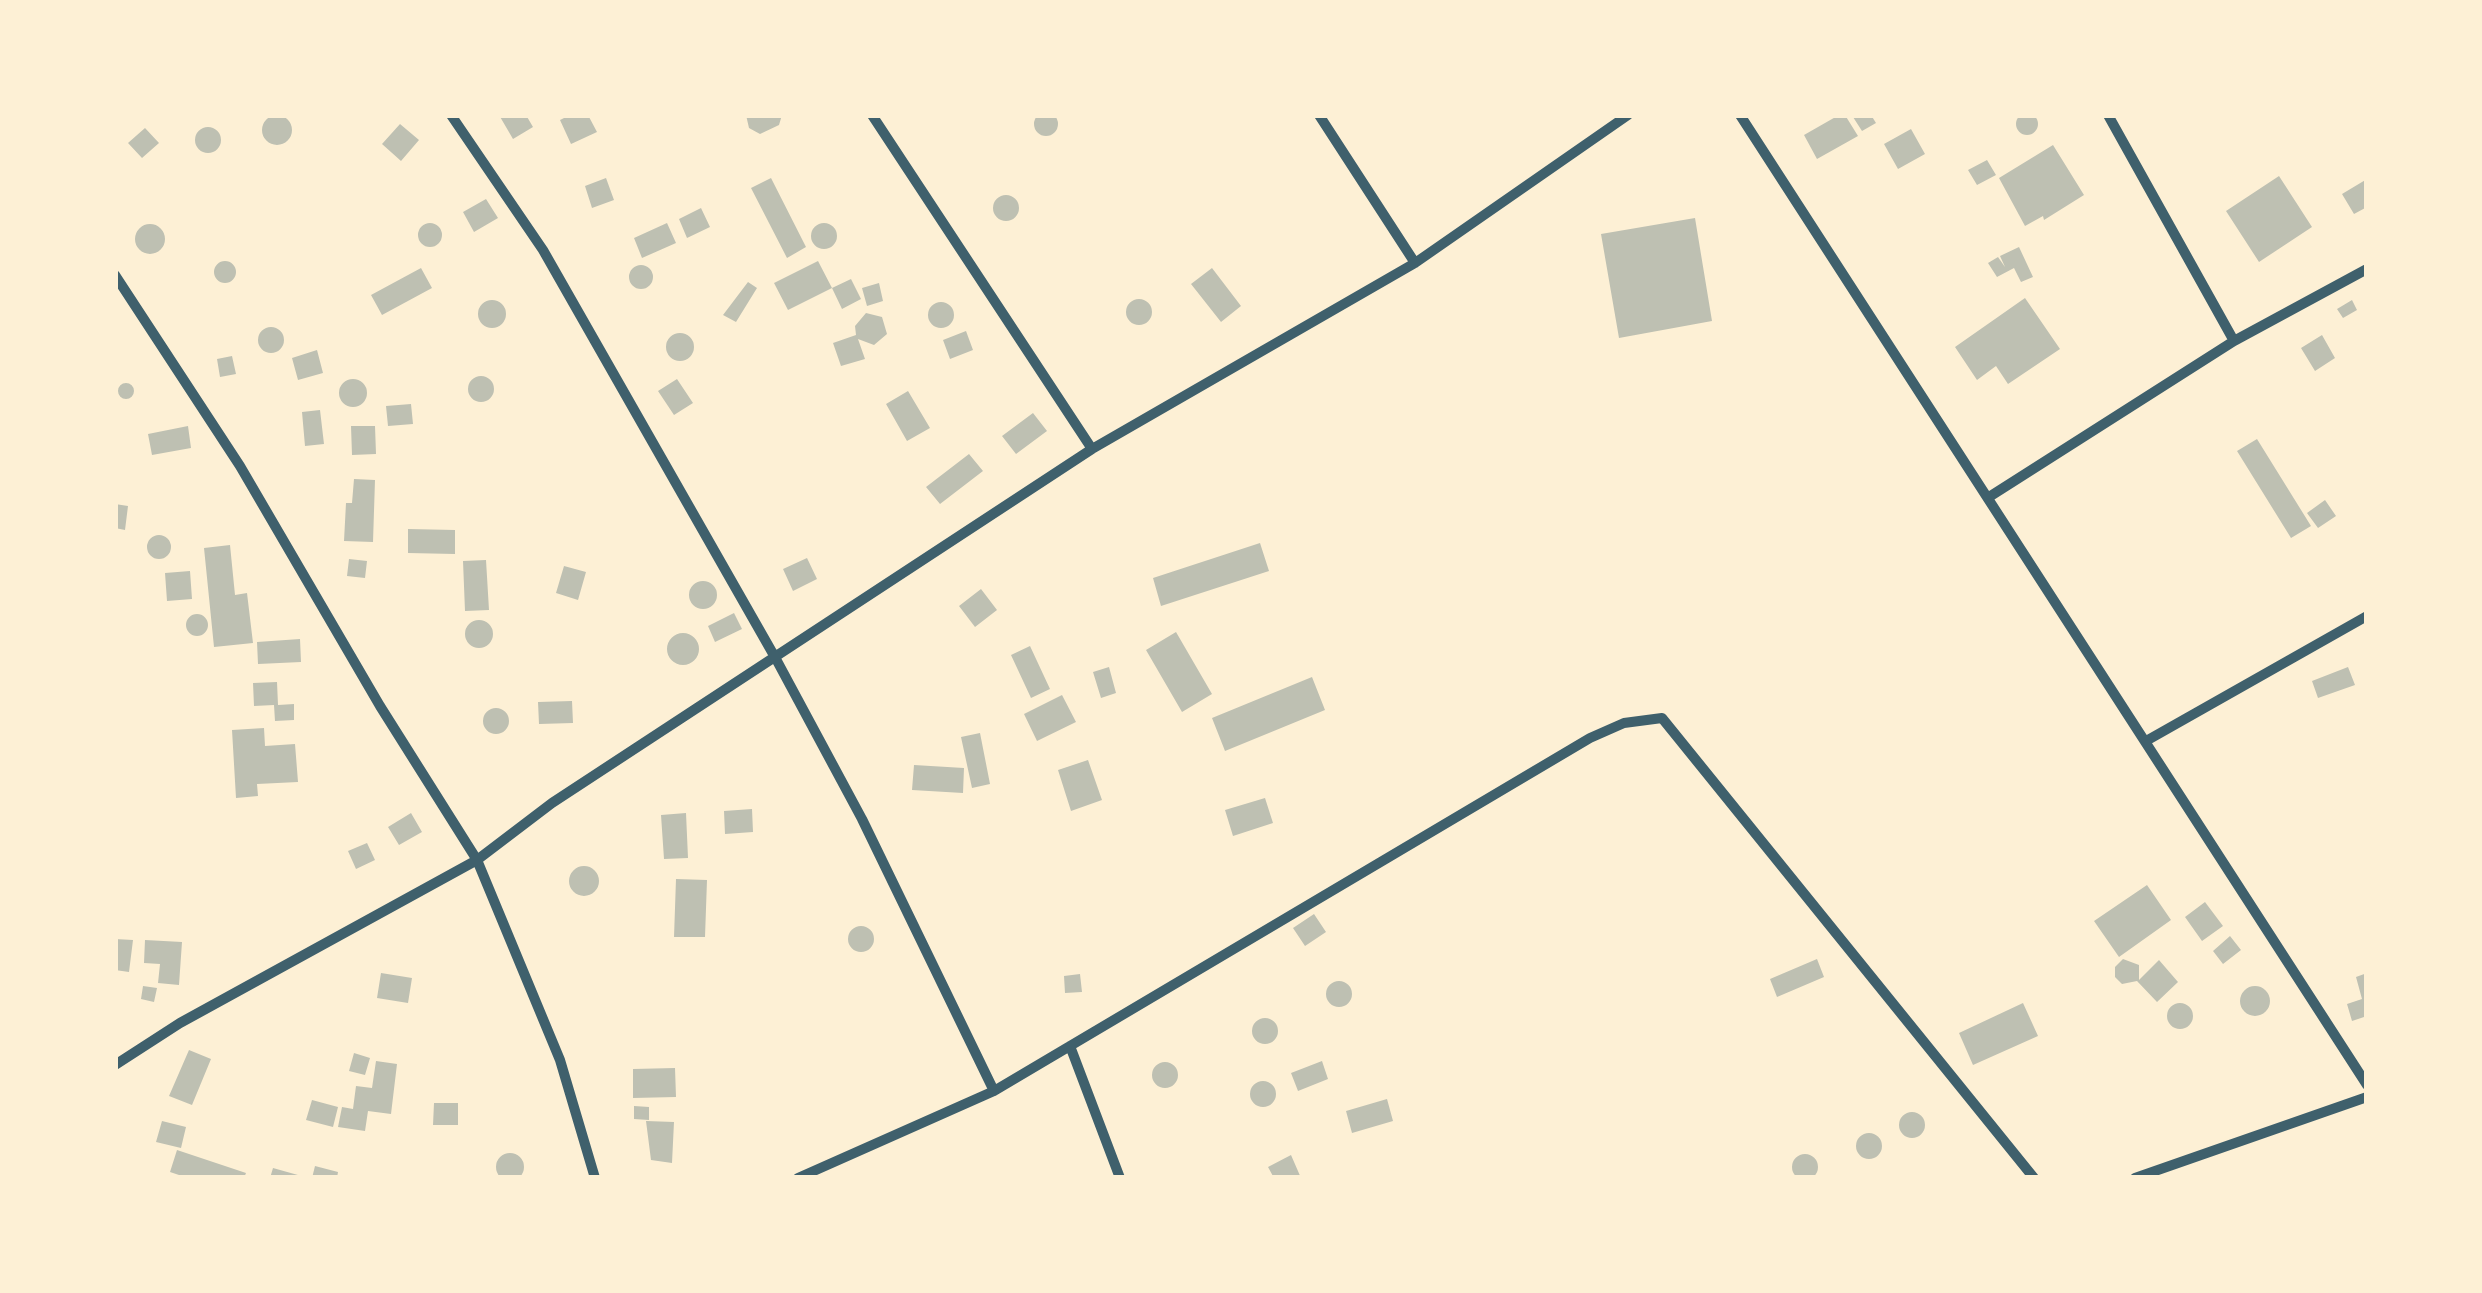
<!DOCTYPE html>
<style>
body{margin:0}
#map{position:relative;width:2482px;height:1293px;overflow:hidden;background:#fdf0d5;font-family:Arial,sans-serif}
canvas{display:block}
.frame{position:absolute;inset:0;border:118px solid #fdf0d5;pointer-events:none}
</style>
<div id="map">
<canvas width="2482" height="1293"></canvas>
<div class="frame"></div>
</div>
<script>
const ctx = document.querySelector('canvas').getContext('2d');
ctx.lineJoin = 'round';
function fill(path, color) { ctx.fillStyle = color; ctx.fill(path, 'evenodd'); }
function stroke(path, color, width, dash) { ctx.strokeStyle = color; ctx.lineWidth = width; ctx.lineCap = dash ? 'butt' : 'round'; ctx.setLineDash(dash || []); ctx.stroke(path); }
fill(new Path2D(`
 M1034 124a12 12 0 1 1 24 0a12 12 0 1 1-24 0Z
 M2016 124a11 11 0 1 1 22 0a11 11 0 1 1-22 0Z
 M262 130a15 15 0 1 1 30 0a15 15 0 1 1-30 0Z
 M 499,115 L 526,115 L 533,127 L 513,139 Z
 M 570,115 L 588,115 L 597,132 L 571,144 L 560,120 Z
 M 746,115 L 782,115 L 779,125 L 760,134 L 749,128 Z
 M 1839,115 L 1845,115 L 1858,136 L 1817,159 L 1804,135 Z
 M 1871,115 L 1876,123 L 1862,131 L 1853,117 Z
 M 400,124 L 419,140 L 401,161 L 382,144 Z
 M195 140a13 13 0 1 1 26 0a13 13 0 1 1-26 0Z
 M 145,128 L 159,143 L 142,158 L 128,143 Z
 M 1911,129 L 1925,154 L 1898,169 L 1884,144 Z
 M 2053,145 L 2084,195 L 2044,220 L 2043,216 L 2025,226 L 1999,178 Z
 M 1987,160 L 1996,175 L 1977,185 L 1968,170 Z
 M 2279,176 L 2312,227 L 2259,262 L 2226,211 Z
 M 606,178 L 614,200 L 592,208 L 585,186 Z
 M 771,178 L 806,247 L 787,258 L 751,188 Z
 M 2367,179 L 2367,207 L 2354,214 L 2342,194 Z
 M993 208a13 13 0 1 1 26 0a13 13 0 1 1-26 0Z
 M 486,199 L 498,218 L 474,232 L 463,212 Z
 M 701,208 L 710,227 L 687,238 L 679,219 Z
 M 1695,218 L 1712,321 L 1619,338 L 1601,234 Z
 M811 236a13 13 0 1 1 26 0a13 13 0 1 1-26 0Z
 M418 235a12 12 0 1 1 24 0a12 12 0 1 1-24 0Z
 M 667,223 L 676,243 L 642,258 L 634,238 Z
 M135 239a15 15 0 1 1 30 0a15 15 0 1 1-30 0Z
 M 2019,247 L 2033,277 L 2021,282 L 2014,268 L 1997,277 L 1988,263 L 1998,257 L 2005,267 L 2000,256 Z
 M214 272a11 11 0 1 1 22 0a11 11 0 1 1-22 0Z
 M 818,261 L 832,288 L 788,310 L 774,283 Z
 M629 277a12 12 0 1 1 24 0a12 12 0 1 1-24 0Z
 M 421,268 L 432,288 L 382,315 L 371,295 Z
 M 1212,268 L 1241,306 L 1221,322 L 1191,284 Z
 M 851,279 L 861,299 L 842,309 L 832,288 Z
 M 748,282 L 757,288 L 736,322 L 723,315 Z
 M 879,283 L 883,301 L 867,306 L 862,288 Z
 M 2025,298 L 2060,349 L 2008,384 L 1996,366 L 1977,380 L 1955,347 Z
 M1126 312a13 13 0 1 1 26 0a13 13 0 1 1-26 0Z
 M 2352,300 L 2357,310 L 2343,318 L 2337,309 Z
 M478 314a14 14 0 1 1 28 0a14 14 0 1 1-28 0Z
 M928 315a13 13 0 1 1 26 0a13 13 0 1 1-26 0Z
 M 866,313 L 882,317 L 887,334 L 874,345 L 858,339 L 865,359 L 841,366 L 833,343 L 856,335 L 855,326 Z
 M258 340a13 13 0 1 1 26 0a13 13 0 1 1-26 0Z
 M 966,331 L 973,350 L 950,359 L 943,340 Z
 M666 347a14 14 0 1 1 28 0a14 14 0 1 1-28 0Z
 M 2322,335 L 2335,358 L 2315,371 L 2301,348 Z
 M 317,350 L 323,373 L 298,380 L 292,358 Z
 M 232,356 L 236,374 L 220,377 L 217,359 Z
 M468 389a13 13 0 1 1 26 0a13 13 0 1 1-26 0Z
 M 677,379 L 693,403 L 674,415 L 658,391 Z
 M339 393a14 14 0 1 1 28 0a14 14 0 1 1-28 0Z
 M118 391a8 8 0 1 1 16 0a8 8 0 1 1-16 0Z
 M 908,391 L 930,428 L 907,441 L 886,404 Z
 M 411,404 L 413,424 L 388,426 L 386,406 Z
 M 320,410 L 324,444 L 305,446 L 302,412 Z
 M 1033,413 L 1047,431 L 1016,454 L 1002,436 Z
 M 188,426 L 191,448 L 152,455 L 148,434 Z
 M 351,426 L 375,426 L 376,454 L 352,455 Z
 M 2257,439 L 2311,526 L 2291,538 L 2237,451 Z
 M 969,454 L 983,471 L 940,504 L 926,487 Z
 M 354,479 L 375,480 L 373,542 L 344,541 L 346,503 L 352,503 Z
 M 2325,500 L 2336,516 L 2318,528 L 2307,513 Z
 M 115,504 L 128,506 L 125,530 L 115,528 Z
 M 408,529 L 455,530 L 455,554 L 408,553 Z
 M147 547a12 12 0 1 1 24 0a12 12 0 1 1-24 0Z
 M 1260,543 L 1269,571 L 1161,606 L 1153,578 Z
 M 230,545 L 235,595 L 247,593 L 253,643 L 214,647 L 204,548 Z
 M 807,558 L 817,579 L 793,591 L 783,569 Z
 M 349,559 L 367,561 L 365,578 L 347,576 Z
 M 486,560 L 489,610 L 465,611 L 463,561 Z
 M 564,566 L 586,572 L 578,600 L 556,593 Z
 M 190,571 L 192,599 L 167,601 L 165,573 Z
 M689 595a14 14 0 1 1 28 0a14 14 0 1 1-28 0Z
 M 981,589 L 997,610 L 975,627 L 959,606 Z
 M 734,613 L 742,629 L 715,642 L 708,626 Z
 M186 625a11 11 0 1 1 22 0a11 11 0 1 1-22 0Z
 M465 634a14 14 0 1 1 28 0a14 14 0 1 1-28 0Z
 M 1176,632 L 1212,694 L 1182,712 L 1146,650 Z
 M667 649a16 16 0 1 1 32 0a16 16 0 1 1-32 0Z
 M 300,639 L 301,662 L 258,664 L 257,642 Z
 M 1030,646 L 1050,689 L 1031,698 L 1011,655 Z
 M 1109,667 L 1116,693 L 1101,698 L 1093,672 Z
 M 2348,667 L 2355,685 L 2318,698 L 2312,681 Z
 M 1312,677 L 1325,710 L 1225,751 L 1212,718 Z
 M 277,682 L 278,705 L 294,704 L 294,720 L 275,721 L 274,705 L 254,706 L 253,683 Z
 M 1062,695 L 1076,722 L 1037,741 L 1024,714 Z
 M 572,701 L 573,723 L 539,724 L 538,702 Z
 M483 721a13 13 0 1 1 26 0a13 13 0 1 1-26 0Z
 M 264,728 L 265,746 L 295,744 L 298,782 L 257,784 L 258,796 L 236,798 L 232,730 Z
 M 980,733 L 990,784 L 972,788 L 961,737 Z
 M 1088,760 L 1102,800 L 1071,811 L 1058,770 Z
 M 914,765 L 964,768 L 963,793 L 912,790 Z
 M 1265,798 L 1273,823 L 1233,836 L 1225,810 Z
 M 752,809 L 753,832 L 725,834 L 724,811 Z
 M 411,813 L 422,832 L 399,845 L 388,827 Z
 M 686,813 L 688,858 L 664,859 L 661,815 Z
 M 367,843 L 375,860 L 356,869 L 348,851 Z
 M569 881a15 15 0 1 1 30 0a15 15 0 1 1-30 0Z
 M 676,879 L 707,880 L 705,937 L 674,937 Z
 M 2147,885 L 2171,920 L 2119,957 L 2094,921 Z
 M 2205,902 L 2223,926 L 2202,941 L 2185,917 Z
 M 1314,914 L 1326,932 L 1305,946 L 1293,928 Z
 M848 939a13 13 0 1 1 26 0a13 13 0 1 1-26 0Z
 M 2230,936 L 2241,950 L 2223,964 L 2213,951 Z
 M 115,939 L 133,940 L 129,972 L 115,970 Z
 M 145,940 L 182,942 L 179,985 L 158,983 L 160,964 L 144,963 Z
 M 1817,959 L 1824,977 L 1777,997 L 1770,979 Z
 M 2123,959 L 2139,965 L 2139,980 L 2159,960 L 2178,982 L 2157,1002 L 2137,981 L 2122,984 L 2115,977 L 2115,967 Z
 M 381,973 L 412,978 L 408,1003 L 377,998 Z
 M 2367,973 L 2367,1016 L 2352,1021 L 2347,1004 L 2362,999 L 2356,977 Z
 M 1080,974 L 1082,992 L 1065,993 L 1064,976 Z
 M1326 994a13 13 0 1 1 26 0a13 13 0 1 1-26 0Z
 M2240 1001a15 15 0 1 1 30 0a15 15 0 1 1-30 0Z
 M 143,986 L 157,988 L 154,1002 L 141,999 Z
 M2167 1016a13 13 0 1 1 26 0a13 13 0 1 1-26 0Z
 M 2023,1003 L 2038,1036 L 1973,1065 L 1959,1033 Z
 M1252 1031a13 13 0 1 1 26 0a13 13 0 1 1-26 0Z
 M 189,1050 L 211,1059 L 192,1105 L 169,1096 Z
 M 354,1053 L 370,1058 L 365,1075 L 349,1071 Z
 M 376,1061 L 397,1064 L 391,1114 L 368,1111 L 365,1131 L 338,1127 L 342,1107 L 353,1109 L 356,1086 L 372,1088 Z
 M 1322,1061 L 1328,1079 L 1298,1091 L 1291,1073 Z
 M1152 1075a13 13 0 1 1 26 0a13 13 0 1 1-26 0Z
 M 675,1068 L 676,1097 L 633,1098 L 633,1069 Z
 M1250 1094a13 13 0 1 1 26 0a13 13 0 1 1-26 0Z
 M 1387,1099 L 1393,1121 L 1352,1133 L 1346,1111 Z
 M 312,1100 L 338,1107 L 333,1127 L 306,1120 Z
 M 434,1103 L 458,1103 L 458,1125 L 433,1125 Z
 M 634,1106 L 649,1107 L 649,1120 L 634,1119 Z
 M1899 1125a13 13 0 1 1 26 0a13 13 0 1 1-26 0Z
 M 162,1121 L 186,1127 L 181,1148 L 156,1142 Z
 M 646,1121 L 674,1122 L 672,1163 L 651,1160 Z
 M1856 1146a13 13 0 1 1 26 0a13 13 0 1 1-26 0Z
 M 177,1150 L 246,1173 L 244,1178 L 188,1178 L 170,1172 Z
 M496 1167a14 14 0 1 1 28 0a14 14 0 1 1-28 0Z
 M1792 1167a13 13 0 1 1 26 0a13 13 0 1 1-26 0Z
 M 1291,1155 L 1301,1178 L 1274,1178 L 1268,1167 Z
 M 315,1166 L 338,1172 L 337,1178 L 312,1178 Z
 M 273,1168 L 305,1177 L 305,1178 L 270,1178 Z`), '#bec0b2');
stroke(new Path2D(`
 M 451,115 L 543,250 L 776,659 L 862,819 L 994,1091
 M 872,115 L 1092,449
 M 1319,115 L 1415,263
 M 1740,115 L 2367,1085
 M 2108,115 L 2234,341
 M 115,275 L 240,466 L 380,706 L 477,860 L 560,1060 L 595,1178
 M 1989,497 L 2234,341 L 2367,269
 M 2146,741 L 2367,616
 M 1070,1046 L 1120,1178
 M 115,1065 L 180,1023 L 477,860 L 552,803 L 1092,449 L 1415,263 L 1628,115
 M 798,1178 L 994,1091 L 1590,738 L 1624,723 L 1662,718 L 2034,1178
 M 2135,1178 L 2367,1097`), '#3f606c', 10);
</script>
